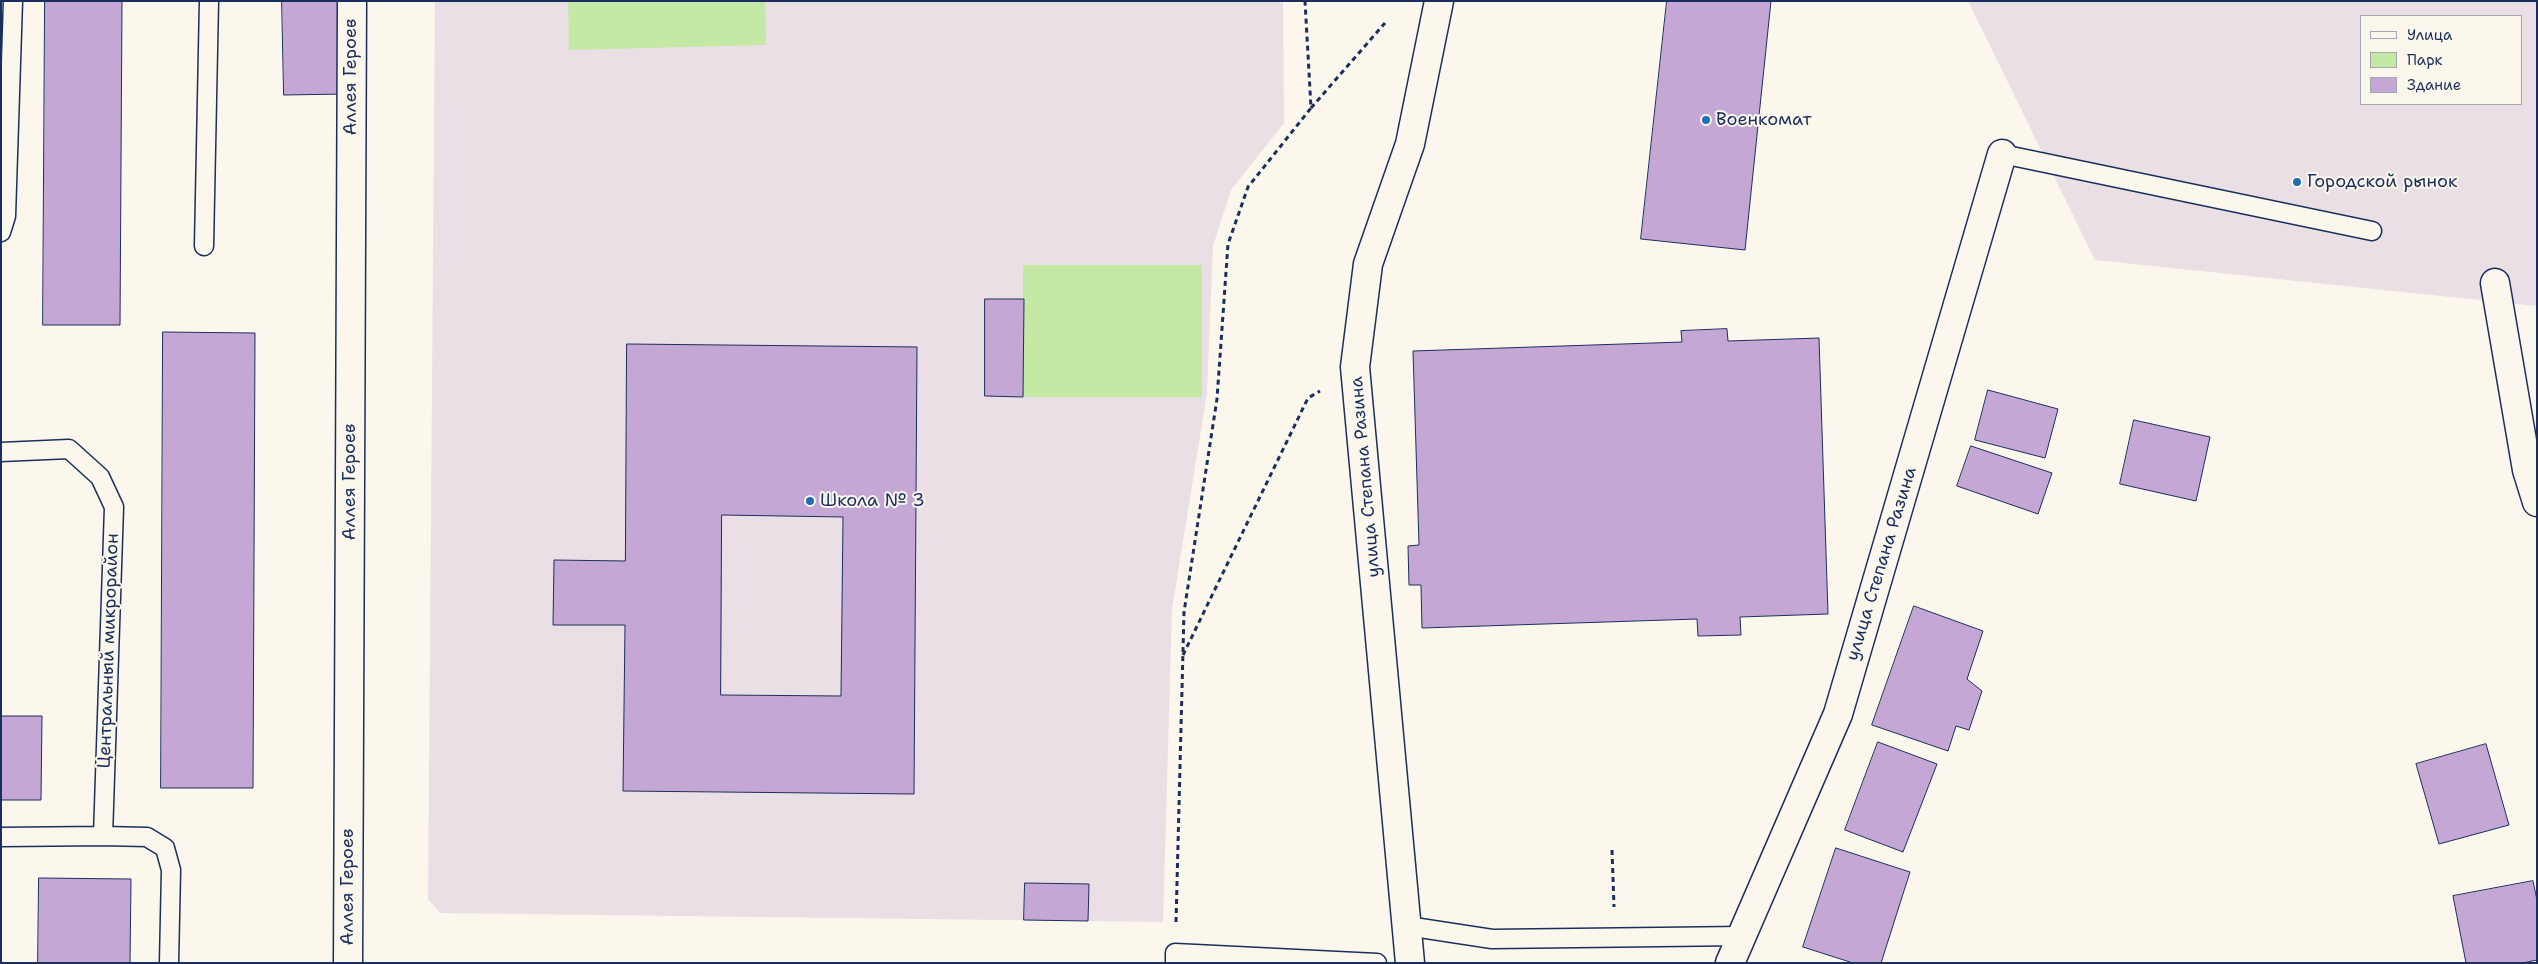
<!DOCTYPE html>
<meta charset="utf-8">
<style>
body{margin:0}
#map{position:relative;width:2538px;height:964px;overflow:hidden;background:#fbf7ec;font-family:"Shantell Sans",sans-serif}
canvas{display:block}
.frame{position:absolute;inset:0;border:2px solid #1b2f5e;pointer-events:none}
.legend{position:absolute;left:2360px;top:15px;width:162px;height:90px;box-sizing:border-box;background:#fbf7ec;border:1px solid #a1a7b3;margin:0;padding:6px 9px;list-style:none;font-size:15px;color:#1b2f5e}
.legend li{display:flex;align-items:center;gap:10px;height:25px}
.legend b{width:25px;border:1px solid #a1a7b3}
</style>
<div id="map">
<canvas width="2538" height="964"></canvas>
<div class="frame"></div>
<ul class="legend">
<li><b style="height:6px;background:#fbf7ec"></b>Улица</li>
<li><b style="height:14px;background:#c3e9a4"></b>Парк</li>
<li><b style="height:14px;background:#c4a7d4"></b>Здание</li>
</ul>
</div>
<script>
const ctx = document.querySelector('canvas').getContext('2d');
ctx.lineJoin = 'round';
function fill(path, color) { ctx.fillStyle = color; ctx.fill(path, 'evenodd'); }
function stroke(path, color, width, dash) { ctx.strokeStyle = color; ctx.lineWidth = width; ctx.lineCap = dash ? 'butt' : 'round'; ctx.setLineDash(dash || []); ctx.stroke(path); }
function label(font, color, halo, rows, align = 'center') {
  ctx.font = font + ' "Shantell Sans",sans-serif'; ctx.lineWidth = 4; ctx.setLineDash([]); ctx.textBaseline = 'middle'; ctx.strokeStyle = halo; ctx.fillStyle = color; for (const [text, x, y, turn = 0] of rows) {
    ctx.save(); ctx.translate(x, y); ctx.rotate((+turn || 0) * Math.PI / 180); ctx.textAlign = isNaN(turn) ? turn : align; if (halo) ctx.strokeText(text, 0, 0); ctx.fillText(text, 0, 0); ctx.restore();
  }
}
fill(new Path2D(`
 M 435,1 L 1283,1 L 1284,123 L 1231,190 L 1213,246 L 1207,393 L 1172,609 L 1163,922 L 440,913 L 428,899 Z
 M 1968,1 L 2537,1 L 2537,306 L 2095,260 ZM 2362,16 L 2522,16 L 2522,104 L 2362,104 Z`), '#eadfe5');
fill(new Path2D(`
 M 568,1 L 765,1 L 766,45 L 569,50 Z
 M 1023,265 L 1202,265 L 1202,397 L 1023,397 Z`), '#c3e9a4');
const building = new Path2D(`
 M 45,1 L 122,1 L 120,325 L 43,325 Z
 M 282,1 L 345,1 L 346,94 L 284,95 Z
 M 1667,1 L 1771,1 L 1745,250 L 1641,239 Z
 M 985,299 L 1024,299 L 1023,397 L 985,396 Z
 M 1727,329 L 1728,341 L 1819,338 L 1828,614 L 1740,617 L 1741,635 L 1698,636 L 1697,619 L 1422,628 L 1421,585 L 1409,585 L 1408,546 L 1419,545 L 1413,351 L 1682,342 L 1681,331 Z
 M 163,332 L 255,333 L 253,788 L 161,788 Z
 M 627,344 L 917,347 L 914,794 L 623,791 L 625,625 L 553,625 L 554,560 L 625,561 ZM 722,515 L 843,517 L 841,696 L 721,695 Z
 M 1988,390 L 2058,409 L 2045,458 L 1975,440 Z
 M 2134,420 L 2210,437 L 2196,501 L 2120,484 Z
 M 1971,446 L 2052,473 L 2038,514 L 1957,486 Z
 M 1914,606 L 1983,631 L 1967,679 L 1982,691 L 1969,730 L 1956,726 L 1948,751 L 1872,725 Z
 M 1,716 L 42,716 L 41,800 L 1,800 Z
 M 1878,742 L 1937,764 L 1903,852 L 1845,830 Z
 M 2486,744 L 2509,825 L 2439,844 L 2416,764 Z
 M 1836,848 L 1910,872 L 1881,963 L 1853,963 L 1803,947 Z
 M 39,878 L 131,879 L 130,963 L 38,963 Z
 M 2533,881 L 2537,900 L 2537,960 L 2523,963 L 2466,963 L 2453,896 Z
 M 1025,883 L 1089,884 L 1088,921 L 1024,920 Z`);
fill(building, '#c4a7d4');
stroke(building, '#1b2f5e', 1);
const service = new Path2D(`
 M 2002,154 L 2372,231
 M 1,232 L 6,216 L 13,1
 M 204,246 L 209,1
 M 1,452 L 69,449 L 100,477 L 114,507 L 103,836 L 1,837
 M 103,836 L 147,837 L 165,848 L 171,870 L 169,963
 M 1407,926 L 1492,939 L 1743,936
 M 1175,963 L 1175,953 L 1377,963`);
const pedestrian = new Path2D(`
 M 348,963 L 352,1`);
const minor = new Path2D(`
 M 2495,283 L 2527,470 L 2537,502
 M 1410,963 L 1355,367 L 1368,264 L 1410,144 L 1439,1
 M 1730,963 L 1838,714 L 2002,154`);
stroke(service, '#1b2f5e', 21);
stroke(pedestrian, '#1b2f5e', 31);
stroke(minor, '#1b2f5e', 31);
stroke(new Path2D(`
 M 1311,108 L 1385,23
 M 1183,655 L 1308,398 L 1320,391
 M 1612,850 L 1614,907
 M 1176,922 L 1184,612 L 1217,399 L 1228,244 L 1248,187 L 1311,108 L 1305,1`), '#1b2f5e', 3, [5, 4]);
stroke(service, '#fbf7ec', 18);
stroke(pedestrian, '#fbf7ec', 28);
stroke(minor, '#fbf7ec', 28);
for (const [x, y, r, color] of [
 [1706,120,5,"#1f6fb2"],
 [2297,182,5,"#1f6fb2"],
 [810,501,5,"#1f6fb2"]
]) { const dot = new Path2D(); dot.arc(x, y, r, 0, 2 * Math.PI); ctx.fillStyle = color; ctx.fill(dot); stroke(dot, '#fbf7ec', 2); }
label('18px', '#1b2f5e', '#fbf7ec', [
 ["Аллея Героев",351,77,-90],
 ["улица Степана Разина",1366,477,-95],
 ["Аллея Героев",350,482,-90],
 ["улица Степана Разина",1882,564,-73],
 ["Центральный микрорайон",109,651,-88],
 ["Аллея Героев",348,887,-90]
]);
label('18px', '#1b2f5e', '#fbf7ec', [
 ["Военкомат",1716,120],
 ["Городской рынок",2307,182],
 ["Школа № 3",820,501]
], 'left');
</script>
